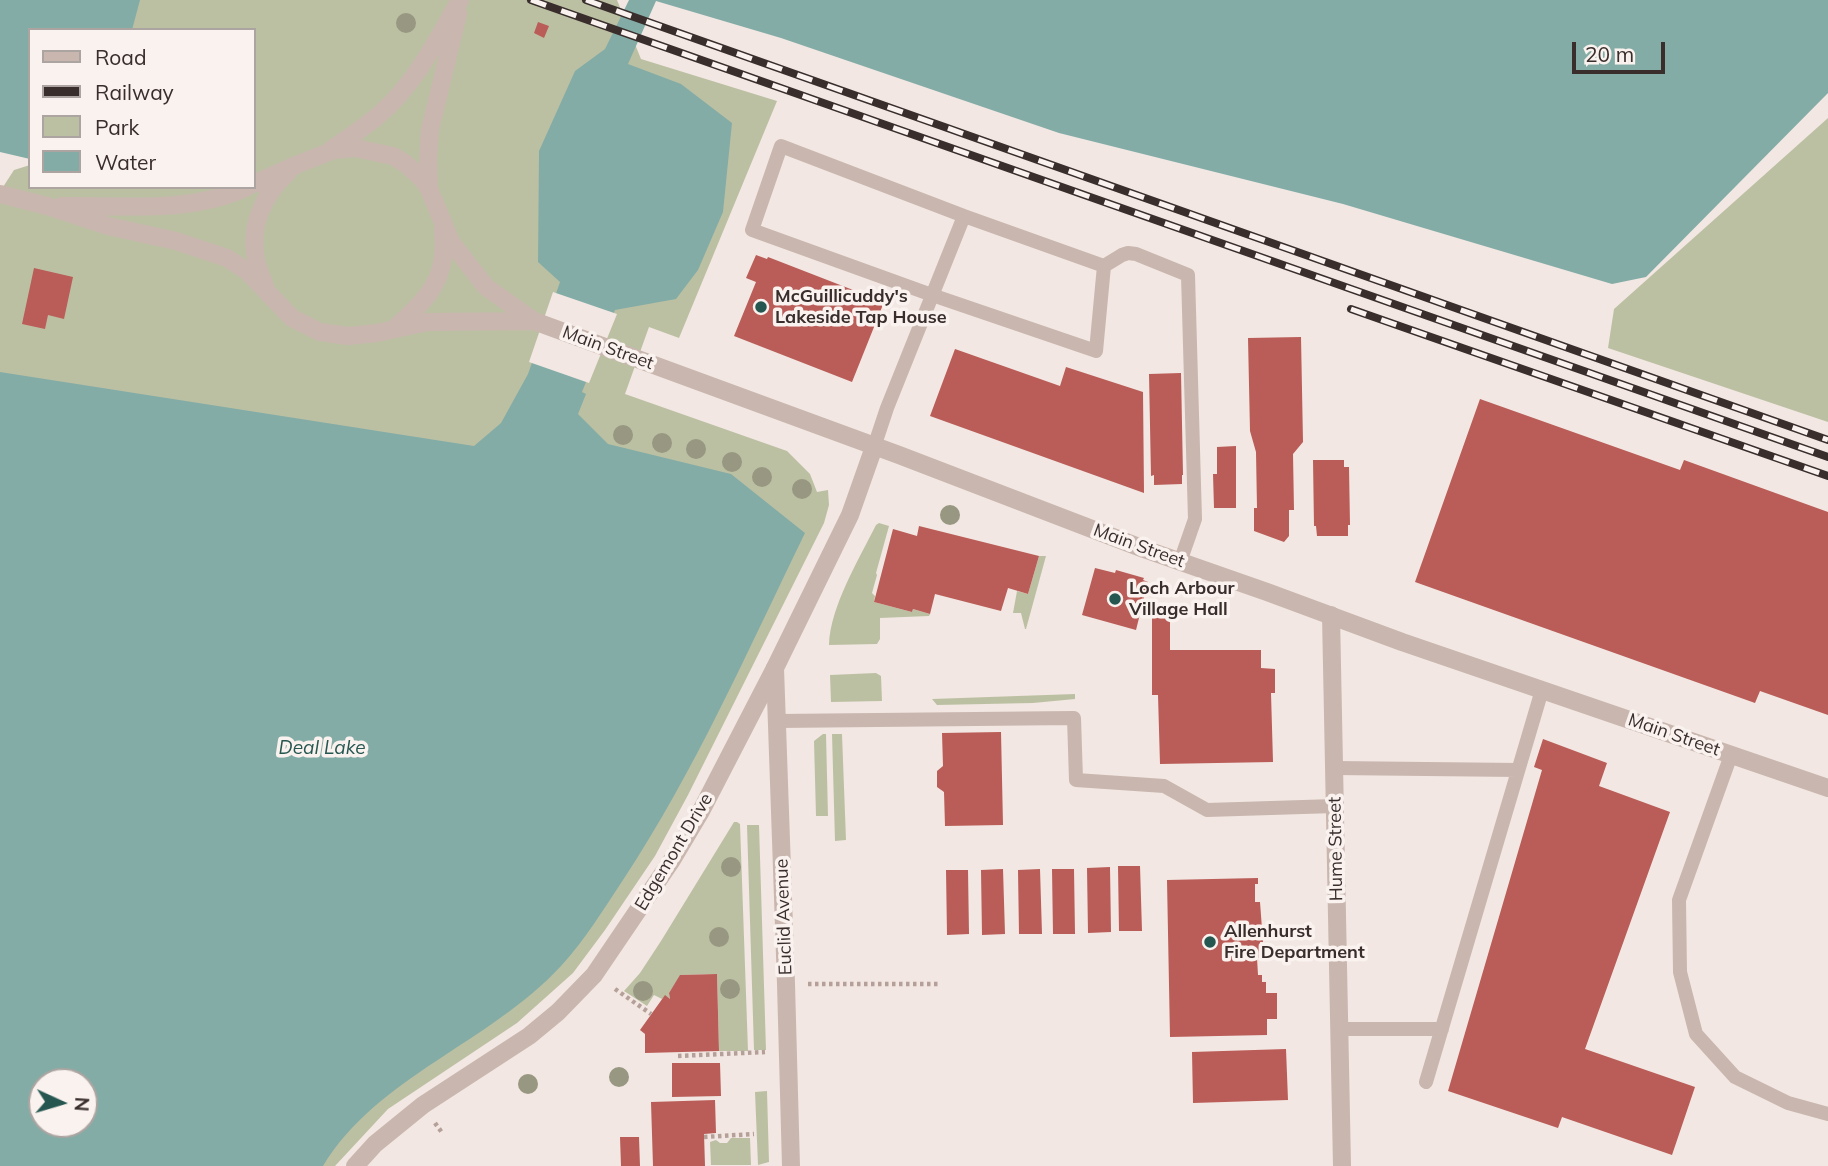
<!DOCTYPE html>
<style>
body{margin:0}
#map{position:relative;width:1828px;height:1166px;overflow:hidden;background:#f2e7e2;font-family:Mulish,sans-serif}
canvas{display:block}
.legend{position:absolute;left:28px;top:28px;width:228px;height:161px;box-sizing:border-box;background:#f9f2ee;border:2px solid #aca4a0;margin:0;padding:9px 12px;list-style:none;font-size:21px;color:#392e2c}
.legend li{display:flex;align-items:center;gap:14px;height:35px}
.legend b{width:35px;border:2px solid #aca4a0}
.north{position:absolute;left:28px;top:1068px;width:70px;height:70px;box-sizing:border-box;background:#f9f2ee;border:2px solid #aca4a0;border-radius:50%;rotate:94deg;font-size:19px;font-weight:700;line-height:28px;text-align:center;color:#392e2c}
.north::after{content:'';display:block;margin:auto;width:24px;height:32px;background:#255650;clip-path:polygon(50% 0,100% 100%,50% 72%,0 100%)}
.scale{position:absolute;left:1572px;top:42px;width:93px;height:32px;box-sizing:border-box;border:4px solid #392e2c;border-top:0;padding-left:9px;font-size:21px;line-height:24px;white-space:nowrap;color:#392e2c;-webkit-text-stroke:5px #f9f2ee;paint-order:stroke}
</style>
<div id="map">
<canvas width="1828" height="1166"></canvas>
<ul class="legend">
<li><b style="height:9px;background:#c9b6af"></b>Road</li>
<li><b style="height:9px;background:#392e2c"></b>Railway</li>
<li><b style="height:19px;background:#bcc0a3"></b>Park</li>
<li><b style="height:19px;background:#84aca6"></b>Water</li>
</ul>
<div class="north">N</div>
<div class="scale">20 m</div>
</div>
<script>
const ctx = document.querySelector('canvas').getContext('2d');
ctx.lineJoin = 'round';
function fill(path, color) { ctx.fillStyle = color; ctx.fill(path, 'evenodd'); }
function stroke(path, color, width, dash) { ctx.strokeStyle = color; ctx.lineWidth = width; ctx.lineCap = dash ? 'butt' : 'round'; ctx.setLineDash(dash || []); ctx.stroke(path); }
function label(font, color, halo, rows, align = 'center') {
  ctx.font = font + ' Mulish,sans-serif'; ctx.lineWidth = 7; ctx.setLineDash([]); ctx.textBaseline = 'middle'; ctx.strokeStyle = halo; ctx.fillStyle = color; for (const [text, x, y, turn = 0] of rows) {
    ctx.save(); ctx.translate(x, y); ctx.rotate((+turn || 0) * Math.PI / 180); ctx.textAlign = isNaN(turn) ? turn : align; if (halo) ctx.strokeText(text, 0, 0); ctx.fillText(text, 0, 0); ctx.restore();
  }
}
fill(new Path2D(`
 M 0,0 L 617,0 L 641,59 L 777,101 L 679,338 L 649,327 L 625,394 L 787,451 L 810,474 L 817,492 L 828,490 L 829,505 L 824,523 L 688,795 L 655,856 L 605,930 L 573,973 L 517,1023 L 388,1109 L 335,1166 L 0,1166 ZM 30,30 L 254,30 L 254,187 L 30,187 ZM 42,1082 L 84,1082 L 84,1124 L 42,1124 Z
 M 1828,118 L 1828,422 L 1608,348 L 1614,309 Z
 M 879,523 L 889,526 L 876,573 L 877,575 L 872,593 L 875,596 L 874,602 L 912,612 L 913,609 L 930,614 L 929,616 L 880,618 L 880,639 L 877,644 L 829,645 C 830,607 859,559 876,525 Z
 M 1039,556 L 1046,556 L 1026,629 L 1025,629 L 1021,613 L 1013,613 L 1017,591 L 1028,594 Z
 M 876,673 L 881,676 L 882,701 L 831,702 L 830,675 Z
 M 1075,694 L 1075,699 L 1033,703 L 937,705 L 932,699 Z
 M 823,734 L 826,734 L 828,816 L 816,816 L 814,741 Z
 M 832,734 L 842,734 L 846,840 L 835,841 Z
 M 734,822 L 737,822 L 740,824 L 748,1051 L 719,1051 L 717,974 L 681,975 L 669,993 L 670,999 L 665,996 L 662,999 L 654,995 L 647,1006 L 624,991 L 640,973 L 661,941 Z
 M 747,825 L 759,825 L 766,1050 L 754,1050 Z
 M 767,1091 L 769,1162 L 758,1165 L 755,1092 Z
 M 731,1138 L 750,1138 L 751,1165 L 711,1165 L 710,1142 L 716,1140 L 720,1143 L 727,1143 Z`), '#bcc0a3');
fill(new Path2D(`
 M 0,0 L 140,0 L 132,30 L 30,30 L 30,161 L 12,167 L 0,185 Z
 M 629,0 L 1828,0 L 1828,93 L 1646,277 L 1612,284 L 1343,204 L 1059,133 L 781,38 L 656,1 L 628,64 L 681,84 L 732,123 L 723,212 L 698,270 L 676,299 L 615,310 L 582,392 L 586,394 L 578,414 L 608,444 L 731,474 L 805,533 C 748,650 695,771 623,880 C 603,910 585,940 561,966 C 490,1043 378,1076 323,1166 L 0,1166 L 0,372 L 474,446 L 501,423 L 528,374 L 560,282 L 538,262 L 539,151 L 575,71 L 605,49 ZM 42,1082 L 84,1082 L 84,1124 L 42,1124 Z`), '#84aca6');
fill(new Path2D(`
 M 0,152 L 30,159 L 30,165 L 14,170 L 3,187 L 0,188 Z
 M 553,292 L 617,314 L 589,383 L 529,362 Z`), '#f2e7e2');
fill(new Path2D(`
 M 538,22 L 549,26 L 544,38 L 534,33 Z
 M 756,255 L 767,259 L 768,257 L 884,302 L 852,382 L 734,336 L 756,282 L 746,278 Z
 M 34,268 L 73,277 L 64,319 L 48,315 L 45,329 L 22,324 Z
 M 1301,337 L 1303,442 L 1293,454 L 1294,510 L 1289,510 L 1289,536 L 1284,542 L 1254,531 L 1254,508 L 1257,508 L 1256,452 L 1250,431 L 1248,338 Z
 M 955,349 L 1060,386 L 1066,367 L 1143,392 L 1144,493 L 930,416 Z
 M 1181,373 L 1183,475 L 1182,475 L 1182,484 L 1154,485 L 1154,475 L 1151,476 L 1149,374 Z
 M 1480,399 L 1680,470 L 1684,460 L 1828,512 L 1828,715 L 1760,691 L 1755,703 L 1415,582 Z
 M 1236,446 L 1236,508 L 1214,508 L 1213,474 L 1217,474 L 1217,447 Z
 M 1313,460 L 1344,460 L 1344,467 L 1349,467 L 1350,525 L 1348,525 L 1348,536 L 1317,536 L 1316,526 L 1314,526 Z
 M 919,526 L 1039,556 L 1028,594 L 1008,588 L 1001,611 L 935,594 L 930,614 L 913,609 L 912,612 L 874,602 L 893,529 L 917,536 Z
 M 1095,568 L 1115,573 L 1116,570 L 1144,578 L 1143,580 L 1148,582 L 1136,630 L 1082,615 Z
 M 1152,600 L 1170,609 L 1170,650 L 1261,650 L 1261,668 L 1275,669 L 1275,693 L 1271,693 L 1273,762 L 1160,764 L 1158,695 L 1152,695 Z
 M 1001,732 L 1003,825 L 945,826 L 944,792 L 937,787 L 937,771 L 943,766 L 942,733 Z
 M 1543,739 L 1607,763 L 1599,786 L 1670,812 L 1585,1049 L 1695,1087 L 1672,1155 L 1562,1117 L 1558,1128 L 1448,1091 L 1542,770 L 1534,767 Z
 M 1118,866 L 1140,866 L 1142,931 L 1119,931 Z
 M 1110,867 L 1111,932 L 1088,933 L 1087,868 Z
 M 1003,869 L 1005,934 L 982,935 L 981,870 Z
 M 1040,869 L 1042,934 L 1019,934 L 1018,870 Z
 M 1052,869 L 1074,869 L 1075,934 L 1053,934 Z
 M 946,870 L 968,870 L 969,934 L 947,935 Z
 M 1258,878 L 1258,884 L 1255,884 L 1255,902 L 1260,902 L 1263,942 L 1260,942 L 1261,958 L 1257,958 L 1258,975 L 1262,975 L 1262,982 L 1266,982 L 1266,993 L 1277,993 L 1277,1019 L 1267,1019 L 1267,1035 L 1170,1037 L 1167,880 Z
 M 717,974 L 719,1051 L 645,1053 L 645,1034 L 640,1030 L 665,995 L 670,999 L 669,993 L 680,975 Z
 M 1286,1049 L 1288,1100 L 1193,1103 L 1192,1052 Z
 M 672,1063 L 720,1063 L 721,1096 L 672,1097 Z
 M 715,1100 L 716,1133 L 704,1134 L 705,1166 L 653,1166 L 651,1102 Z
 M 620,1137 L 639,1137 L 640,1166 L 621,1166 Z`), '#ba5c57');
stroke(new Path2D(`
 M 808,984 L 940,984
 M 615,989 L 651,1014
 M 678,1056 L 765,1052
 M 435,1123 L 443,1134
 M 704,1137 L 754,1134`), '#b5a099', 4.5, [3.5, 3.5]);
stroke(new Path2D(`
 M 781,146 L 964,216 L 1104,266 L 1096,351 L 932,295 L 752,230 Z
 M 1104,266 L 1122,255 L 1128,253 L 1136,254 L 1188,275 L 1195,519 L 1180,562
 M 874,447 L 887,408 L 964,216
 M 777,721 L 1074,718 L 1076,780 L 1164,786 L 1207,810 L 1335,806
 M 1731,755 L 1679,900 L 1680,972 L 1696,1034 L 1735,1077 L 1788,1103 L 1828,1114
 M 1334,768 L 1518,770
 M 1340,1029 L 1442,1029
 M 1426,1082 L 1542,690`), '#c9b6af', 14);
stroke(new Path2D(`
 M 1331,615 L 1342,1166
 M 775,668 L 786,984 L 791,1166`), '#c9b6af', 18);
stroke(new Path2D(`
 M 332,149 C 348,138 365,127 380,114 C 415,84 437,40 460,0
 M 254,184 L 296,165 L 334,150 L 355,148 L 393,156 L 406,164 L 423,180 L 429,189 L 451,242 L 486,287 L 534,321 L 899,455 L 1144,549 L 1267,592 L 1402,642 L 1828,788
 M 429,189 L 428,160 L 430,130 L 458,14
 M 0,194 L 47,206 L 108,226 L 176,241 L 227,258 L 247,271 L 292,318 L 320,332 L 348,336 L 377,333 L 427,322 L 534,321
 M 61,206 C 122,205 190,214 247,187
 M 265,286 C 262,277 257,268 256,259 C 249,225 264,194 288,172
 M 396,327 C 429,298 448,278 443,231
 M 355,1166 L 375,1144 L 423,1105 L 529,1036 L 558,1012 L 594,975 L 672,860 L 700,813 L 775,668 L 850,515 L 874,447`), '#c9b6af', 18);
const rail = new Path2D(`
 M 531,0 L 1828,457
 M 586,0 L 1828,440
 M 1351,309 L 1828,476`);
stroke(rail, '#392e2c', 8);
stroke(rail, '#f9f2ee', 5, [16]);
ctx.fillStyle = '#989781';
for (const [x, y] of [
 [406,23],
 [623,435],
 [662,443],
 [696,449],
 [732,462],
 [762,477],
 [802,489],
 [950,515],
 [731,867],
 [719,937],
 [730,989],
 [643,991],
 [619,1077],
 [528,1084]
]) { ctx.beginPath(); ctx.arc(x, y, 10, 0, 2 * Math.PI); ctx.fill(); }
for (const [x, y, r, color] of [
 [761,307,7,"#255650"],
 [1115,599,7,"#255650"],
 [1210,942,7,"#255650"]
]) { const dot = new Path2D(); dot.arc(x, y, r, 0, 2 * Math.PI); ctx.fillStyle = color; ctx.fill(dot); stroke(dot, '#f9f2ee', 2.5); }
label('bold 18px', '#392e2c', '#f9f2ee', [
 ["McGuillicuddy's",775,297],
 ["Lakeside Tap House",775,318],
 ["Loch Arbour",1129,589],
 ["Village Hall",1129,610],
 ["Allenhurst",1224,932],
 ["Fire Department",1224,953]
], 'left');
label('18px', '#392e2c', '#f9f2ee', [
 ["Main Street",608,348,20],
 ["Main Street",1139,546,20],
 ["Main Street",1674,735,19],
 ["Hume Street",1336,849,-91],
 ["Edgemont Drive",674,852,-59],
 ["Euclid Avenue",784,917,-92]
]);
label('italic 19px', '#255650', '#f9f2ee', [
 ["Deal Lake",322,748]
]);
</script>
